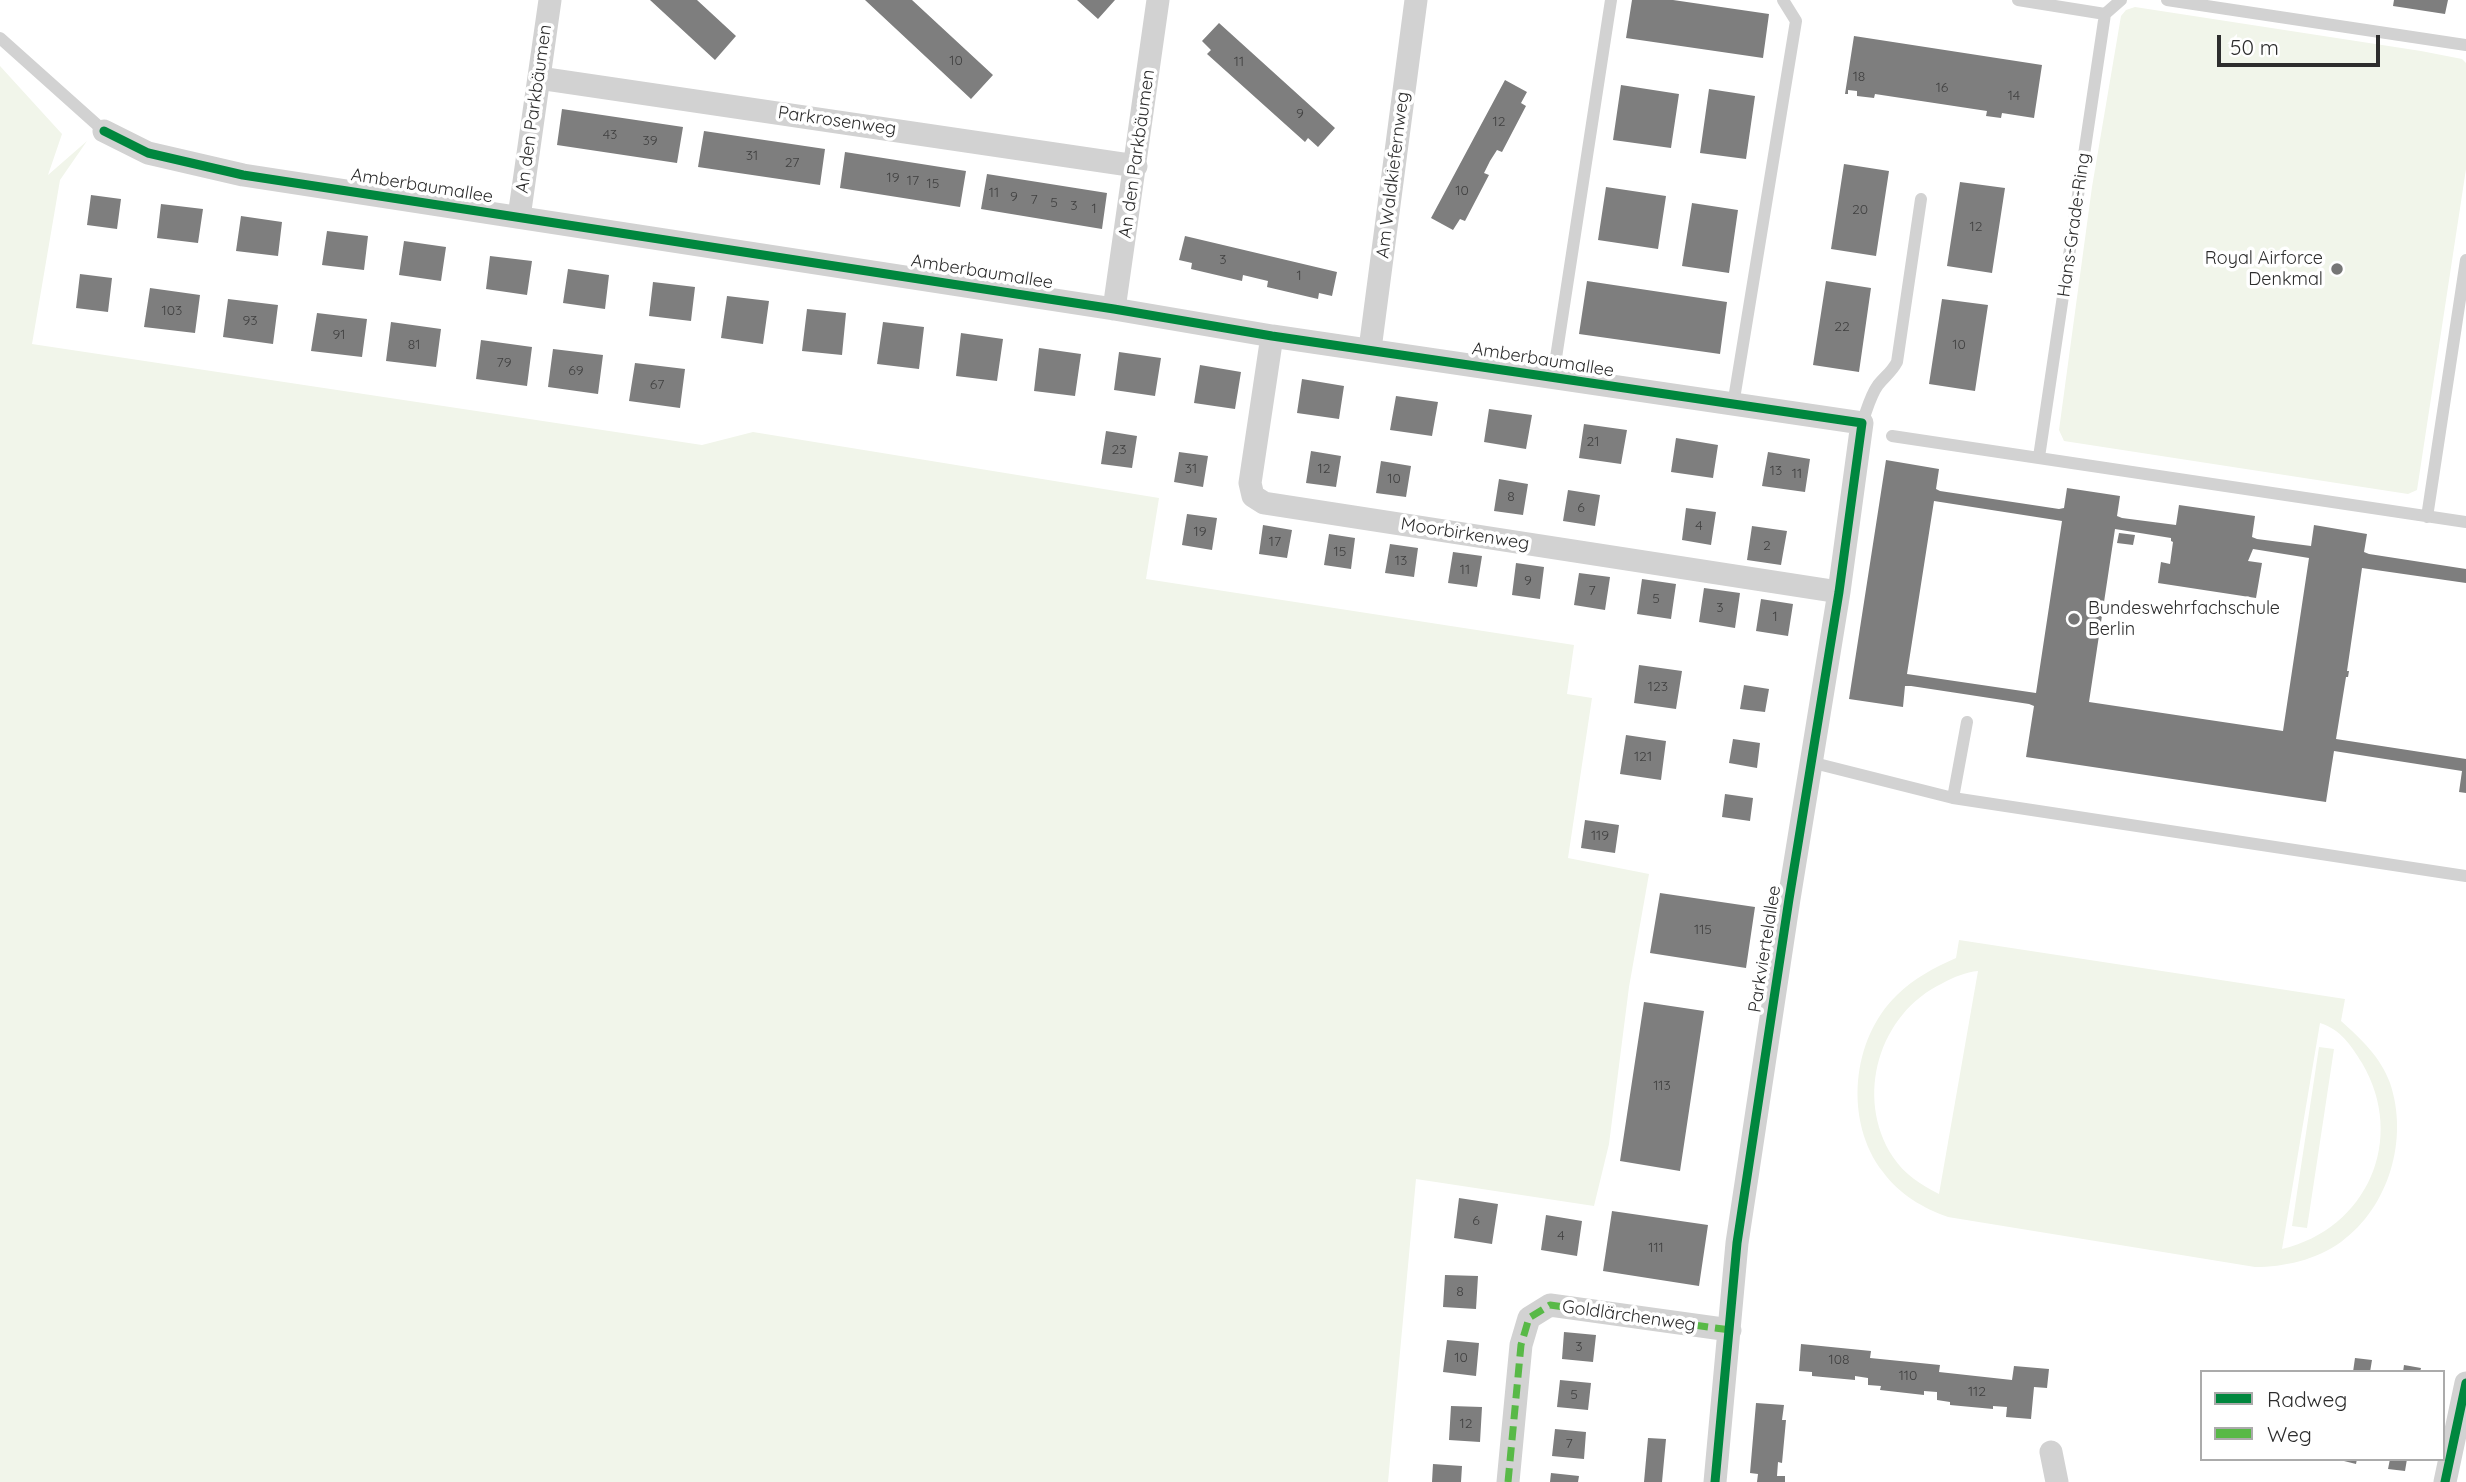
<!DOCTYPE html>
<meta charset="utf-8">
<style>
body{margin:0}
#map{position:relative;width:2466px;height:1482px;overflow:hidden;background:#fff;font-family:Quicksand,sans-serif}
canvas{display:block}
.legend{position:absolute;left:2200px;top:1370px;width:245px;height:91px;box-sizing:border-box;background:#fff;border:2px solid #ababab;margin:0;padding:9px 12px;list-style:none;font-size:21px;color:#2d2d2d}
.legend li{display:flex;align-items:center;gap:14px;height:35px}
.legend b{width:35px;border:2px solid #ababab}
.scale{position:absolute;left:2217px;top:35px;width:163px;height:32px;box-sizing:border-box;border:4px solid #2d2d2d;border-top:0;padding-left:9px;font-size:21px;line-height:24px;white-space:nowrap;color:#2d2d2d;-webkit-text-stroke:5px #fff;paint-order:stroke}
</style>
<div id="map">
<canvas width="2466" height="1482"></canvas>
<ul class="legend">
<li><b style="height:9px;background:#00873e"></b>Radweg</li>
<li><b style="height:9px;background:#58b947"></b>Weg</li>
</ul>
<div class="scale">50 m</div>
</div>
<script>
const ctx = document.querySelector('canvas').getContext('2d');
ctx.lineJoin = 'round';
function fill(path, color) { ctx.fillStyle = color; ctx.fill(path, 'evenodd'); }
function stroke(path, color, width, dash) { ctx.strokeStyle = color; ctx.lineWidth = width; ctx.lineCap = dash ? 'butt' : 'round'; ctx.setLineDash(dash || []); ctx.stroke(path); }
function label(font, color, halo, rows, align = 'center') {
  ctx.font = font + ' Quicksand,sans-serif'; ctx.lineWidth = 7; ctx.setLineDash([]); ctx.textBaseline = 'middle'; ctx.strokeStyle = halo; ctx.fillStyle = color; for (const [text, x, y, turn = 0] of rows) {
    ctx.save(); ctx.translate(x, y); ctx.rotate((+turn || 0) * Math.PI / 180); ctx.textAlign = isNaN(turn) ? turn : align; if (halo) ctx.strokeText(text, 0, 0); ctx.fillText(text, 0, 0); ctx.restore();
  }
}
fill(new Path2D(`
 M 2135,7 L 2421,51 L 2462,59 L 2466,63 L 2466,169 L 2417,490 L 2408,494 L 2064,441 L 2059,430 L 2092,187 L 2121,16 L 2126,10 Z
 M 0,66 L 62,134 L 48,175 L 87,141 L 60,180 L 32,344 L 702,445 L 753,432 L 1159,498 L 1146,579 L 1574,645 L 1567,694 L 1592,698 L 1568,858 L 1649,874 L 1629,987 L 1609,1144 L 1594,1206 L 1416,1179 L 1388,1482 L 0,1482 Z
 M 1959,940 L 2345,999 L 2341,1021 C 2361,1039 2380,1056 2390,1083 C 2409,1139 2389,1207 2341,1242 C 2316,1260 2284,1267 2255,1267 L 1948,1217 C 1923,1208 1900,1195 1883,1172 C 1844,1122 1851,1039 1897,995 C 1914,978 1934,968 1956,958 ZM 1978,971 L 1939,1194 C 1921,1185 1904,1174 1893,1157 C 1854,1097 1879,1013 1943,983 C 1954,977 1966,972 1978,971 ZM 2320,1023 C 2340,1029 2351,1045 2362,1063 C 2407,1139 2367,1229 2282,1249 Z
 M 2319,1047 L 2334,1049 L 2307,1228 L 2292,1226 Z`), '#f1f5ea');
fill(new Path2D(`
 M 650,0 L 697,0 L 736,36 L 715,60 Z
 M 865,0 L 912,0 L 993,75 L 971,99 Z
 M 1077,0 L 1115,0 L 1098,19 Z
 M 1632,0 L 1673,0 L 1769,14 L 1763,58 L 1626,38 Z
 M 2394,0 L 2448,0 L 2445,14 L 2393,6 Z
 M 1219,23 L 1335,128 L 1318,147 L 1308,138 L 1305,142 L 1207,54 L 1211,50 L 1202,41 Z
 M 1854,36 L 2042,65 L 2034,118 L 2002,113 L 2001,118 L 1986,116 L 1987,111 L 1875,94 L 1874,98 L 1857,96 L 1857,91 L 1848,90 L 1848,94 L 1845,94 Z
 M 1505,80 L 1527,92 L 1521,103 L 1526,106 L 1502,152 L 1497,150 L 1490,161 L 1484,173 L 1489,175 L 1465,221 L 1460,219 L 1453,230 L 1431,218 Z
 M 1621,85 L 1679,94 L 1671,148 L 1613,140 Z
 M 1709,89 L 1755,96 L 1746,159 L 1700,153 Z
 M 562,109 L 683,127 L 677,163 L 557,145 Z
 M 704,131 L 825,149 L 820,185 L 698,167 Z
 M 845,152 L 966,171 L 960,207 L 840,188 Z
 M 1844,164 L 1889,171 L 1876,256 L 1831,249 Z
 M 987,174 L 1107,193 L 1102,229 L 981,209 Z
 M 1960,182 L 2005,188 L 1992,273 L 1947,266 Z
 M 1606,187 L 1666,196 L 1658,249 L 1598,240 Z
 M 91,195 L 121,199 L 117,229 L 87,225 Z
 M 1692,203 L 1738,210 L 1729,273 L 1682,266 Z
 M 161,204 L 203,209 L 198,243 L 157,238 Z
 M 241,216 L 282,222 L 278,256 L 236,251 Z
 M 327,231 L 368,236 L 364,270 L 322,265 Z
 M 1185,236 L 1337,272 L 1332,296 L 1319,293 L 1318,299 L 1267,287 L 1268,281 L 1243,275 L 1242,281 L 1191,269 L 1192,263 L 1179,260 Z
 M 404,241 L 446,247 L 441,281 L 399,275 Z
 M 490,256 L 532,261 L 527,295 L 486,289 Z
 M 568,269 L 609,275 L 605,309 L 563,303 Z
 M 80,274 L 112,278 L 108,312 L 76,308 Z
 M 1587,281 L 1727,302 L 1720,354 L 1579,334 Z
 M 1826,281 L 1871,288 L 1859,372 L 1813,365 Z
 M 653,282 L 695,287 L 691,321 L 649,316 Z
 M 150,288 L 200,295 L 195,333 L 144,327 Z
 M 727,296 L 769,301 L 763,344 L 721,338 Z
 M 228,299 L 278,305 L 273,344 L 223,337 Z
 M 1942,299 L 1988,305 L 1975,391 L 1929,384 Z
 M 807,309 L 846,313 L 842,355 L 802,351 Z
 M 317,313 L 367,319 L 362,357 L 311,351 Z
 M 391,322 L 441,329 L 436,367 L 386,361 Z
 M 883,322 L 924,327 L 919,369 L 877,364 Z
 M 961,333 L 1003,339 L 997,381 L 956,376 Z
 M 481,340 L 532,347 L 527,386 L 476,379 Z
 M 1039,348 L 1081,354 L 1075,396 L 1034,391 Z
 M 553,349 L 603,355 L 598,394 L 548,387 Z
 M 1119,352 L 1161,358 L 1155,396 L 1114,390 Z
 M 635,363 L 685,369 L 680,408 L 629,401 Z
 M 1200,365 L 1241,372 L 1235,409 L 1194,403 Z
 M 1302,379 L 1344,386 L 1339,419 L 1297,413 Z
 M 1396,396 L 1438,402 L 1432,436 L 1390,430 Z
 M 1489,409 L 1532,415 L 1526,449 L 1484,442 Z
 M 1584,424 L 1627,430 L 1621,464 L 1579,458 Z
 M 1106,431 L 1137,436 L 1132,468 L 1101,464 Z
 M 1676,438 L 1718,445 L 1713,478 L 1671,472 Z
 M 1311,451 L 1341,456 L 1336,487 L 1306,483 Z
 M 1179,452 L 1208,456 L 1203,487 L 1174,482 Z
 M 1768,452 L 1810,459 L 1805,492 L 1762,486 Z
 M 1886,460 L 1939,469 L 1936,489 L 1940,491 L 2059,509 L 2064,508 L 2067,488 L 2120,496 L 2117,516 L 2122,518 L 2176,525 L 2179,505 L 2255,516 L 2252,537 L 2257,539 L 2311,546 L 2314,525 L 2367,534 L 2364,552 L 2369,554 L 2466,569 L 2466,583 L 2362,568 L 2347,671 L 2349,671 L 2348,677 L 2346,677 L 2336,739 L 2466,759 L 2466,793 L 2459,792 L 2462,771 L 2334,751 L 2326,802 L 2026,757 L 2034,706 L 2029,704 L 1911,686 L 1905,686 L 1903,707 L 1849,699 ZM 1934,501 L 2062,521 L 2036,693 L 1907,674 ZM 2115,529 L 2171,538 L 2171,541 L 2173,542 L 2170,564 L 2161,562 L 2158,583 L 2256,598 L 2262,563 L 2248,561 L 2253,549 L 2309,558 L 2283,731 L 2089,702 Z
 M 1381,461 L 1411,466 L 1406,497 L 1376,493 Z
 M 1499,479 L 1528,484 L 1523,515 L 1494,511 Z
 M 1568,490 L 1600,495 L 1595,526 L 1563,521 Z
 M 1686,508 L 1716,512 L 1711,545 L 1682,540 Z
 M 1187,514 L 1217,518 L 1212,550 L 1182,545 Z
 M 1263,525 L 1292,530 L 1287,558 L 1259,554 Z
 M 1752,526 L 1787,531 L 1781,565 L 1747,560 Z
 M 2119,533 L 2135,535 L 2133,545 L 2117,543 Z
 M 1329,534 L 1355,538 L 1351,569 L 1324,565 Z
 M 1390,544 L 1418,548 L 1414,577 L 1385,573 Z
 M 1453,552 L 1482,556 L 1477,587 L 1448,583 Z
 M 1516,563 L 1544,567 L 1540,599 L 1512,595 Z
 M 1579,573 L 1610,577 L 1605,610 L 1574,605 Z
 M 1642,579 L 1676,584 L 1671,619 L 1637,614 Z
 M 1704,588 L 1740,593 L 1735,628 L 1699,622 Z
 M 1761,599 L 1793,604 L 1788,636 L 1756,631 Z
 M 1639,665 L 1682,671 L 1676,709 L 1634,703 Z
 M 1744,685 L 1769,689 L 1765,712 L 1740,709 Z
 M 1626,735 L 1666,741 L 1661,780 L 1620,774 Z
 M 1733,739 L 1760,743 L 1757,768 L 1729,763 Z
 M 1725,794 L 1753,798 L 1750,821 L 1722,817 Z
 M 1585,820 L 1619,825 L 1615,853 L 1581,848 Z
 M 1660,893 L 1755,907 L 1746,968 L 1650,953 Z
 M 1644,1002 L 1704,1011 L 1680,1171 L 1620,1161 Z
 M 1459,1198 L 1498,1204 L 1492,1244 L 1454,1238 Z
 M 1612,1211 L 1708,1225 L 1699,1286 L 1603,1271 Z
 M 1546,1215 L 1582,1221 L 1577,1256 L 1541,1250 Z
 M 1445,1275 L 1478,1276 L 1476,1309 L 1443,1307 Z
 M 1564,1332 L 1596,1335 L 1593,1362 L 1562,1359 Z
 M 1447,1340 L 1479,1343 L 1476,1376 L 1443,1372 Z
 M 1801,1344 L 1871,1351 L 1870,1358 L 1940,1365 L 1939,1372 L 2012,1380 L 2014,1366 L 2049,1369 L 2047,1388 L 2034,1387 L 2031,1419 L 2006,1417 L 2007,1407 L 1993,1406 L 1993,1409 L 1950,1405 L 1950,1402 L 1937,1400 L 1937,1392 L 1924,1391 L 1924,1395 L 1880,1390 L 1881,1386 L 1868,1385 L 1868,1378 L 1855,1376 L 1855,1380 L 1812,1376 L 1812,1372 L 1799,1371 Z
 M 2355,1358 L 2372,1360 L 2370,1372 L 2353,1372 Z
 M 2404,1365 L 2421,1368 L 2420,1372 L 2403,1372 Z
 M 1560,1380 L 1591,1383 L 1588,1410 L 1557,1407 Z
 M 1756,1403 L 1784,1405 L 1782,1420 L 1786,1420 L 1782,1463 L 1778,1462 L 1777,1476 L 1785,1476 L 1785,1482 L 1757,1482 L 1758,1474 L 1750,1473 Z
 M 1451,1406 L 1482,1407 L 1480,1442 L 1449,1440 Z
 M 1555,1429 L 1586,1432 L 1584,1459 L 1552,1456 Z
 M 1648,1438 L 1666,1439 L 1662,1482 L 1644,1482 Z
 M 2336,1459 L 2357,1459 L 2356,1464 Z
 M 2390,1459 L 2407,1459 L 2405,1471 L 2388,1469 Z
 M 1433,1464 L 1462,1466 L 1461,1482 L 1432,1482 Z
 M 1551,1473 L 1579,1476 L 1578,1482 L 1550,1482 Z`), '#7e7e7e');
stroke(new Path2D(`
 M 2018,0 L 2105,14
 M 2167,0 L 2466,45
 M 0,38 L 104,131
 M 1553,377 L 1611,0
 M 1733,405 L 1796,21 L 1783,0
 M 1862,423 C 1867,410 1870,396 1878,385 C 1885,376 1891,373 1897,362 L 1921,199
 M 1892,436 L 2466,522
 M 2039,457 L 2105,14 L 2121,0
 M 2427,517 L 2466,260
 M 1810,762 L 1953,798 L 2466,876
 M 1953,798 L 1967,722`), '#d2d2d2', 12);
stroke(new Path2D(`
 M 539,78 L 1136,166
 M 104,131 L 148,153 L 243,175 L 1114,309 L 1272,336 L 1862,423 L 1839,592 L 1789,899 L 1737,1243 L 1715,1482
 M 519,217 L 550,0
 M 1114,309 L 1158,0
 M 1272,336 L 1250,483 L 1253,496 L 1264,503 L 1839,592
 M 1370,349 L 1416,0
 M 2051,1452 L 2057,1482
 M 1508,1482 L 1521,1345 L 1529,1318 L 1550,1305 L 1730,1330
 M 2445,1482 L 2466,1383`), '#d2d2d2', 23);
stroke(new Path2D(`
 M 1508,1482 L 1521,1345 L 1529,1318 L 1550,1305 L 1730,1330`), '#58b947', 7, [14, 7]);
stroke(new Path2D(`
 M 104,131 L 148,153 L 243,175 L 1114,309 L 1272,336 L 1862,423 L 1839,592 L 1789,899 L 1737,1243 L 1715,1482
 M 2445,1482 L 2466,1383`), '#00873e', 9);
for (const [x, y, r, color] of [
 [2337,269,7,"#767676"],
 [2074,619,7,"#767676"]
]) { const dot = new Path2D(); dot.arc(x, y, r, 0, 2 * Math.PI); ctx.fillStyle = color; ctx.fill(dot); stroke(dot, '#fff', 2.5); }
label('14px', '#414141', null, [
 ["10",956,61],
 ["11",1239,62],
 ["18",1859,77],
 ["16",1942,88],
 ["14",2014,96],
 ["9",1300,114],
 ["12",1499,122],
 ["43",610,135],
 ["39",650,141],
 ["31",752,156],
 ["27",792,163],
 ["19",893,178],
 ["17",913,181],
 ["15",933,184],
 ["10",1462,191],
 ["11",994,193],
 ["9",1014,197],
 ["7",1034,200],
 ["5",1054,203],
 ["3",1074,206],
 ["1",1094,209],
 ["20",1860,210],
 ["12",1976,227],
 ["3",1223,260],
 ["1",1299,276],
 ["103",172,311],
 ["93",250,321],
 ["22",1842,327],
 ["91",339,335],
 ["81",414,345],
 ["10",1959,345],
 ["79",504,363],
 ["69",576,371],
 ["67",657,385],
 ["21",1593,442],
 ["23",1119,450],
 ["31",1191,469],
 ["12",1324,469],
 ["13",1776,471],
 ["11",1797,474],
 ["10",1394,479],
 ["8",1511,497],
 ["6",1581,508],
 ["4",1699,526],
 ["19",1200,532],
 ["17",1275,542],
 ["2",1767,546],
 ["15",1340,552],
 ["13",1401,561],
 ["11",1465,570],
 ["9",1528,581],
 ["7",1592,591],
 ["5",1656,599],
 ["3",1720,608],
 ["1",1775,617],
 ["123",1658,687],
 ["121",1643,757],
 ["119",1600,836],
 ["115",1703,930],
 ["113",1662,1086],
 ["6",1476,1221],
 ["4",1561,1236],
 ["111",1656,1248],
 ["8",1460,1292],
 ["3",1579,1347],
 ["10",1461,1358],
 ["108",1839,1360],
 ["110",1908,1376],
 ["112",1977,1392],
 ["5",1574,1395],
 ["12",1466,1424],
 ["7",1569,1444]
]);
label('18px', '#2d2d2d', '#fff', [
 ["An den Parkbäumen",534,109,-82],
 ["Parkrosenweg",837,121,8],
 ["An den Parkbäumen",1137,154,-82],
 ["Am Waldkiefernweg",1393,175,-83],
 ["Amberbaumallee",422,186,9],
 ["Hans-Grade-Ring",2074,225,-82],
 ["Amberbaumallee",982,272,9],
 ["Amberbaumallee",1543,360,9],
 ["Moorbirkenweg",1465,534,9],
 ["Parkviertelallee",1765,949,-81],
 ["Goldlärchenweg",1629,1316,8]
]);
label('18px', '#2d2d2d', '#fff', [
 ["Royal Airforce",2323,259],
 ["Denkmal",2323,280],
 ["Bundeswehrfachschule",2088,609,"left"],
 ["Berlin",2088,630,"left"]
], 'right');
</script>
